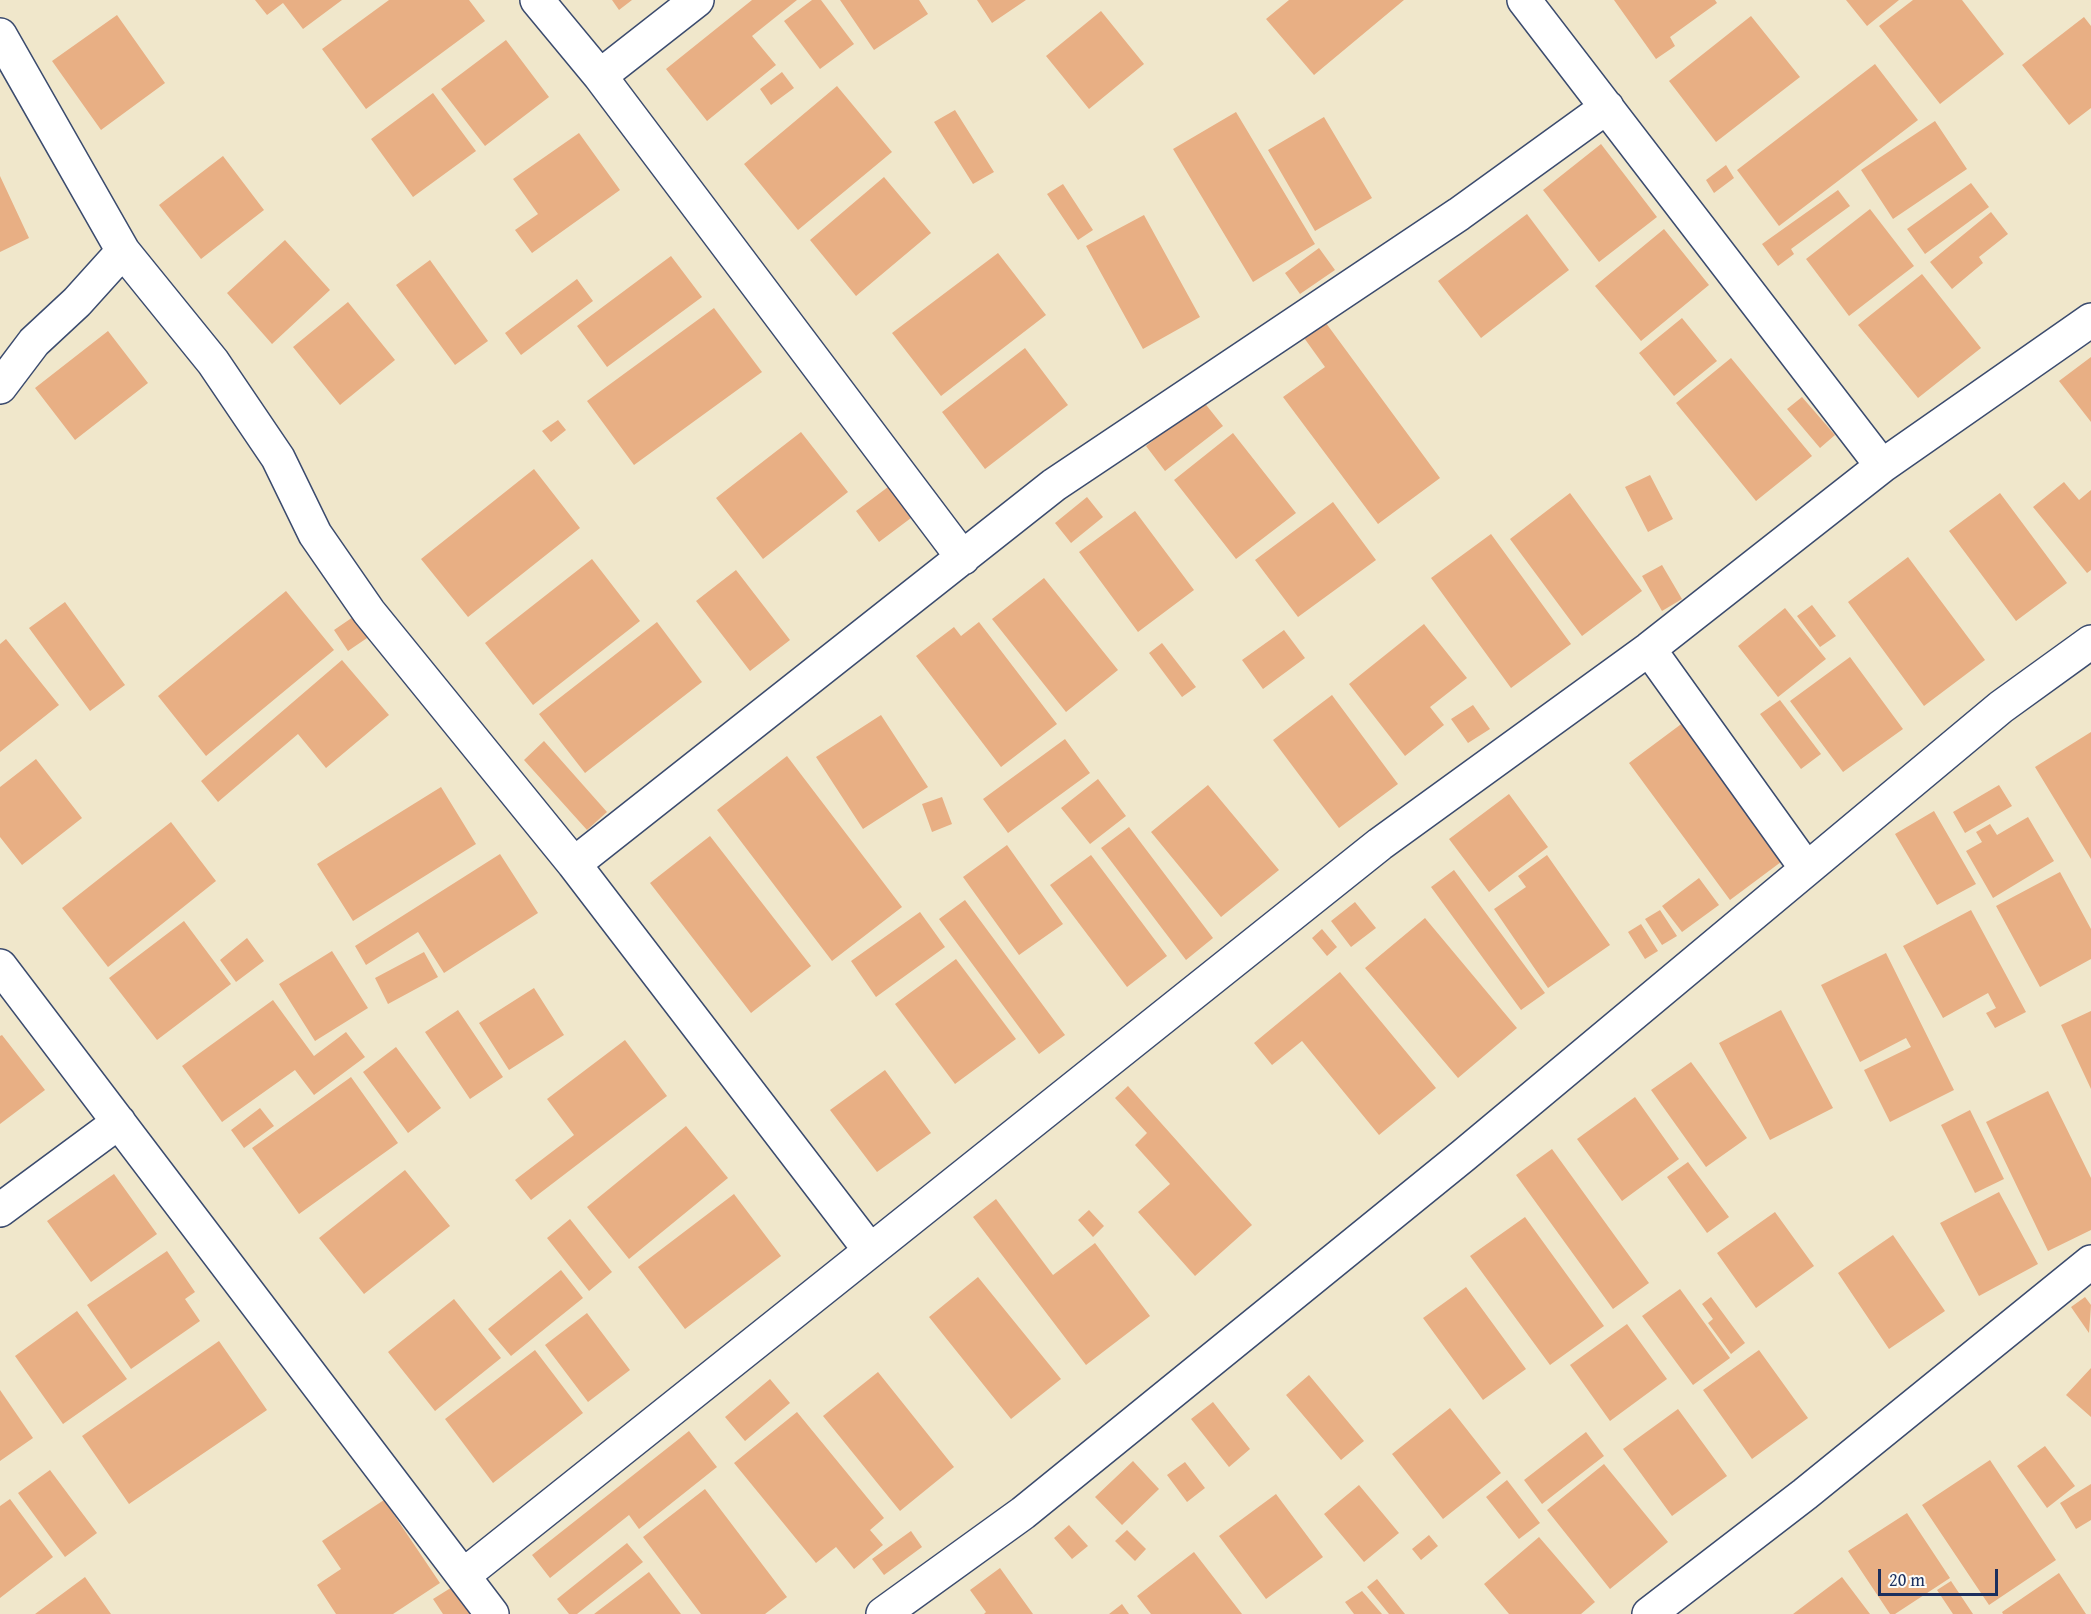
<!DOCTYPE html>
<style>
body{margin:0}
#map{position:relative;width:2091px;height:1614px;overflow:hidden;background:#f0e7cb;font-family:"Gentium Book Plus",serif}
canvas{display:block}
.scale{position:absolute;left:1878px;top:1569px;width:120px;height:27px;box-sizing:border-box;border:3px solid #1b2f5e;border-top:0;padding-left:8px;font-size:18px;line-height:21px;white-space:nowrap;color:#1b2f5e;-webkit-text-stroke:4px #fdfcf7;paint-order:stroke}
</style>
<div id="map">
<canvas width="2091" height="1614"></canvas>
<div class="scale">20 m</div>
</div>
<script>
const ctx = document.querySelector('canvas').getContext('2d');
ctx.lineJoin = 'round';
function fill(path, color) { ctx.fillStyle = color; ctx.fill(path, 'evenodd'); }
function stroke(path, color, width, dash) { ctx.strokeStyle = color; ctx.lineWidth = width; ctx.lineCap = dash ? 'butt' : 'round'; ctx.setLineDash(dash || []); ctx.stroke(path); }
fill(new Path2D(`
 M 255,0 L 342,0 L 303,29 L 283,3 L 267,15 Z
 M 389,0 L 469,0 L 485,21 L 366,109 L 322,49 Z
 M 612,0 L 632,0 L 619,10 Z
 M 752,0 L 797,0 L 752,36 L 776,65 L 707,121 L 666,69 Z
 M 812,0 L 821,0 L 854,44 L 820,69 L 784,21 Z
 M 840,0 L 919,0 L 928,14 L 874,50 Z
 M 977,0 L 1026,0 L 992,23 Z
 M 1289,0 L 1404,0 L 1314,75 L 1266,19 Z
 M 1614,0 L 1715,0 L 1717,3 L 1670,37 L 1675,46 L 1656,59 Z
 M 1846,0 L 1899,0 L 1867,26 Z
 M 1913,0 L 1962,0 L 2004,54 L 1940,104 L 1879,26 Z
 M 1101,11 L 1144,64 L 1089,109 L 1046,56 Z
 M 117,15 L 165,83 L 101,130 L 52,61 Z
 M 1751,16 L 1800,77 L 1716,142 L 1669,81 Z
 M 2084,17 L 2091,26 L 2091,108 L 2069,125 L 2022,65 Z
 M 506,40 L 549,97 L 485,146 L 441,89 Z
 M 1875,64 L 1918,120 L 1779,226 L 1737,170 Z
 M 782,72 L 794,88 L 771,105 L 760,89 Z
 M 837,86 L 892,152 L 798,230 L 744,164 Z
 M 433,93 L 476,151 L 413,197 L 371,139 Z
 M 955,110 L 994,172 L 973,184 L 934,122 Z
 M 1236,112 L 1315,244 L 1253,282 L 1173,149 Z
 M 1324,117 L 1372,198 L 1315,231 L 1268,150 Z
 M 1935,121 L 1967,169 L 1893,219 L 1861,170 Z
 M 579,133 L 620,190 L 532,253 L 515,230 L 538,214 L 513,179 Z
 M 1601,144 L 1657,217 L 1599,262 L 1543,190 Z
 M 223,156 L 264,210 L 201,259 L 159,205 Z
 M 1726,165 L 1734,178 L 1714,193 L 1706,180 Z
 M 0,176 L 29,238 L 0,252 Z
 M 884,177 L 931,233 L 856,296 L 810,240 Z
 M 1971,183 L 1989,207 L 1925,254 L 1907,229 Z
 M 1063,184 L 1093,230 L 1078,240 L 1047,194 Z
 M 1838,190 L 1850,206 L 1791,249 L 1794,254 L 1778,266 L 1762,244 Z
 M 1870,209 L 1914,266 L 1849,316 L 1806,259 Z
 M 1991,212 L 2008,234 L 1979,257 L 1983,263 L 1952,289 L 1930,262 Z
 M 1527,214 L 1569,270 L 1481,338 L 1438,281 Z
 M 1144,215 L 1200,317 L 1143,349 L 1086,246 Z
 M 1664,229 L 1709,285 L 1641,341 L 1595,286 Z
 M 285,240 L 330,290 L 272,344 L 227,293 Z
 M 1319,248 L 1335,270 L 1300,294 L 1285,273 Z
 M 998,253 L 1046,315 L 941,396 L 892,333 Z
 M 671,256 L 702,297 L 607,367 L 577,326 Z
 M 430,260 L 488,341 L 455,365 L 396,285 Z
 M 1922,274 L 1981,348 L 1918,398 L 1858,325 Z
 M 577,279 L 593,301 L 521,355 L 505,333 Z
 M 348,302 L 395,360 L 340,405 L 293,347 Z
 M 714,308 L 762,372 L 634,465 L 587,401 Z
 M 1682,318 L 1717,361 L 1674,396 L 1639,353 Z
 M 1323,319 L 1440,478 L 1378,524 L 1283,397 L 1325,367 L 1302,335 Z
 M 108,331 L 148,383 L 75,440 L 35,388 Z
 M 1025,348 L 1068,405 L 985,469 L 942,412 Z
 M 2091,357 L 2091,422 L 2059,381 Z
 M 1731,358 L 1812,456 L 1756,501 L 1676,403 Z
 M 1802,397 L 1835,435 L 1820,448 L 1787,409 Z
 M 1203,401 L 1223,426 L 1165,471 L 1146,446 Z
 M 558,420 L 566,430 L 551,442 L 542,431 Z
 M 801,432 L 848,492 L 763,559 L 716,498 Z
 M 1233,433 L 1296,513 L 1236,559 L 1174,480 Z
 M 534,469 L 580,528 L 468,617 L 421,559 Z
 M 1650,475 L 1673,519 L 1648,532 L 1625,487 Z
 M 2064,482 L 2079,500 L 2091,490 L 2091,570 L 2087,573 L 2033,507 Z
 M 888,487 L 911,518 L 879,542 L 856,511 Z
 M 1570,493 L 1642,591 L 1582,636 L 1510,539 Z
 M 2000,493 L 2067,583 L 2016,621 L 1949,531 Z
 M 1087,497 L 1103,517 L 1071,543 L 1055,523 Z
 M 1333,502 L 1376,560 L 1298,617 L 1255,560 Z
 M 1135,511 L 1194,590 L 1138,632 L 1079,552 Z
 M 1491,534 L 1571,644 L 1511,688 L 1431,578 Z
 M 1908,557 L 1985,660 L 1924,706 L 1848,602 Z
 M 592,559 L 640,621 L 533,705 L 485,643 Z
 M 1662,565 L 1682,599 L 1662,611 L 1642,576 Z
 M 736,570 L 790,640 L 750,671 L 696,601 Z
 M 1044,578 L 1118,670 L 1066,712 L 992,619 Z
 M 286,591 L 334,650 L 206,756 L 158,696 Z
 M 65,602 L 125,685 L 90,711 L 29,628 Z
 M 1812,605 L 1836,636 L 1820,647 L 1797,616 Z
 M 1785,608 L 1826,659 L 1778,697 L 1738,646 Z
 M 356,615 L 370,636 L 348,651 L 334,630 Z
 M 657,622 L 702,682 L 585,773 L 539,714 Z
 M 979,622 L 1057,724 L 1001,767 L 916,656 L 954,627 L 961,636 Z
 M 1424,624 L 1467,678 L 1430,707 L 1444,725 L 1405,756 L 1349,684 Z
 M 1284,630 L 1305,658 L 1263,689 L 1242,660 Z
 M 6,639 L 59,705 L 0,752 L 0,644 Z
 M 1162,643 L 1196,687 L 1182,697 L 1149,653 Z
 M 1850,657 L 1903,729 L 1843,772 L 1790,701 Z
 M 342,660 L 389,715 L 326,768 L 298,734 L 218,802 L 201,781 Z
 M 1332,695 L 1398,784 L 1339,828 L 1273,740 Z
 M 1780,700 L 1821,754 L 1801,769 L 1760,714 Z
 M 1473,705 L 1490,729 L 1468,743 L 1451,719 Z
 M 881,715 L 928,787 L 863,829 L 816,757 Z
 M 1688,719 L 1789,856 L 1730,900 L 1629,763 Z
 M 2091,732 L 2091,859 L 2035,767 Z
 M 1065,739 L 1090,773 L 1008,833 L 983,799 Z
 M 544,741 L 607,812 L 587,830 L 524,760 Z
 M 787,756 L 902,907 L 832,961 L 717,810 Z
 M 36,759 L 82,818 L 22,865 L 0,837 L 0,787 Z
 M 1098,779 L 1126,816 L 1090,844 L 1061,808 Z
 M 1208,785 L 1279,870 L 1221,917 L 1151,832 Z
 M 1999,785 L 2012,806 L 1965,833 L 1953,812 Z
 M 441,787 L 476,844 L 353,921 L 317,864 Z
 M 1509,794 L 1548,847 L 1489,892 L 1449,839 Z
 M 942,797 L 952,824 L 932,832 L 922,804 Z
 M 1934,811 L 1976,884 L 1937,905 L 1895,834 Z
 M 2028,817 L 2054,861 L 1993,898 L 1966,851 L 1982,842 L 1976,832 L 1990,824 L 1997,835 Z
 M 171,822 L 216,881 L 108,967 L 62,908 Z
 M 1129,827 L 1213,938 L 1186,960 L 1101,848 Z
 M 710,836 L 811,966 L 751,1013 L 650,883 Z
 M 1007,845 L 1063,924 L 1019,955 L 963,877 Z
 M 500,854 L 538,913 L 444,973 L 418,932 L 366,965 L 355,946 Z
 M 1091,855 L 1167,956 L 1127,987 L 1050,885 Z
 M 1547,855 L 1610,945 L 1548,988 L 1494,909 L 1526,887 L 1518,876 Z
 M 1454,870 L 1545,993 L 1521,1010 L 1431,887 Z
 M 2060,872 L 2091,929 L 2091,959 L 2040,987 L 1996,906 Z
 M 1699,878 L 1719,905 L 1682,932 L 1662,906 Z
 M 965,900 L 1065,1035 L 1039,1054 L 939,919 Z
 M 1355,902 L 1376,928 L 1351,947 L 1331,921 Z
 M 1660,910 L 1677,936 L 1662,945 L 1645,919 Z
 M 1971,910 L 2026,1012 L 1995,1028 L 1986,1013 L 1996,1008 L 1988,993 L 1943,1018 L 1903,946 Z
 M 920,912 L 945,947 L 876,997 L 851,961 Z
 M 1425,918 L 1517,1028 L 1458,1078 L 1365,968 Z
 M 184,921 L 231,984 L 157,1040 L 109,978 Z
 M 1641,924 L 1658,951 L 1645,959 L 1628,932 Z
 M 1322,929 L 1337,947 L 1327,956 L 1312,938 Z
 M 247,938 L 264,961 L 236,982 L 220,960 Z
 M 332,951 L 368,1008 L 315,1041 L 279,984 Z
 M 424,952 L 438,977 L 388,1004 L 375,978 Z
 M 1886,953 L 1954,1090 L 1890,1122 L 1864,1070 L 1911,1047 L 1906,1038 L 1860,1062 L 1821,985 Z
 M 956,959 L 1016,1039 L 955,1084 L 895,1004 Z
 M 1340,972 L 1436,1088 L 1379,1135 L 1302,1041 L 1272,1065 L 1254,1043 Z
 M 534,988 L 564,1035 L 509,1070 L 479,1023 Z
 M 273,1000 L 314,1056 L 346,1032 L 365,1057 L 314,1095 L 295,1070 L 222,1122 L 182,1066 Z
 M 458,1010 L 503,1077 L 470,1099 L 425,1032 Z
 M 1781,1010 L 1833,1108 L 1770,1140 L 1719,1043 Z
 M 2091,1011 L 2091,1089 L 2061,1025 Z
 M 2,1035 L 45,1090 L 0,1124 L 0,1036 Z
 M 625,1040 L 667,1096 L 531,1200 L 515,1180 L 574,1135 L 547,1099 Z
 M 396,1047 L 441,1108 L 408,1133 L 363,1072 Z
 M 1691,1062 L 1747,1138 L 1706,1167 L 1651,1090 Z
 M 885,1070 L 931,1133 L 877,1172 L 830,1110 Z
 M 351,1077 L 398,1143 L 299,1214 L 252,1148 Z
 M 1128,1086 L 1252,1225 L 1195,1276 L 1138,1212 L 1170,1184 L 1135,1145 L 1147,1133 L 1115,1098 Z
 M 2048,1091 L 2091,1178 L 2091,1230 L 2048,1251 L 1986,1122 Z
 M 1635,1097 L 1679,1159 L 1622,1201 L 1577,1139 Z
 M 260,1108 L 274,1126 L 244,1148 L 231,1130 Z
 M 1970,1110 L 2004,1179 L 1975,1193 L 1941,1125 Z
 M 686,1126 L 728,1178 L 629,1259 L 587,1207 Z
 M 1552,1149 L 1649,1283 L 1613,1309 L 1516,1175 Z
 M 1688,1162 L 1729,1217 L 1707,1233 L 1667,1177 Z
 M 405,1170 L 450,1226 L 364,1294 L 319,1238 Z
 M 114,1174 L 157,1234 L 91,1282 L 47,1221 Z
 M 1999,1192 L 2038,1264 L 1979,1296 L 1940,1223 Z
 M 734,1194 L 781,1256 L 685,1329 L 638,1267 Z
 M 996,1199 L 1053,1275 L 1095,1243 L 1150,1316 L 1086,1365 L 973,1217 Z
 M 1089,1210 L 1104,1226 L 1093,1237 L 1078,1220 Z
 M 1775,1212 L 1814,1266 L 1756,1308 L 1717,1253 Z
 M 1525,1217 L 1604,1326 L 1550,1365 L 1470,1256 Z
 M 570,1219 L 612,1272 L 589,1291 L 547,1238 Z
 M 1893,1235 L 1945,1311 L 1889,1349 L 1838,1273 Z
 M 167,1251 L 195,1292 L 185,1299 L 200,1321 L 131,1369 L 87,1305 Z
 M 561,1270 L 583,1298 L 511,1356 L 488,1329 Z
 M 978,1277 L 1061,1379 L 1011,1419 L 929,1317 Z
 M 1466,1287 L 1526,1369 L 1483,1400 L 1423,1318 Z
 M 1680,1289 L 1730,1358 L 1693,1385 L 1642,1316 Z
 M 1711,1297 L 1745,1343 L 1731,1354 L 1708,1323 L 1713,1319 L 1702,1304 Z
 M 2085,1297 L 2091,1305 L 2089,1333 L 2071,1307 Z
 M 454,1299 L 501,1358 L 435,1411 L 388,1352 Z
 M 77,1311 L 127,1379 L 63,1424 L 15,1356 Z
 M 587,1313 L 630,1370 L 588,1402 L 545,1345 Z
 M 1627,1324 L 1667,1379 L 1610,1421 L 1570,1365 Z
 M 219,1341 L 267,1410 L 129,1504 L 82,1436 Z
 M 535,1350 L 583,1413 L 493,1483 L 445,1419 Z
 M 1759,1350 L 1808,1418 L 1752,1459 L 1703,1390 Z
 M 2091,1368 L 2091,1417 L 2066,1395 Z
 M 878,1372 L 954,1467 L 900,1511 L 823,1416 Z
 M 1309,1375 L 1364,1441 L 1341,1460 L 1286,1395 Z
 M 770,1379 L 790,1403 L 745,1441 L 725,1417 Z
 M 0,1390 L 33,1438 L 0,1461 Z
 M 1213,1402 L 1250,1449 L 1229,1467 L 1191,1419 Z
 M 1450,1408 L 1501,1473 L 1443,1519 L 1392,1454 Z
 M 1678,1409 L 1727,1476 L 1672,1516 L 1623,1449 Z
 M 797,1412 L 884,1518 L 870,1530 L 883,1545 L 854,1569 L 836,1547 L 816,1563 L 734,1463 Z
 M 689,1431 L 717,1467 L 639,1529 L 629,1515 L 550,1578 L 532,1555 Z
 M 1586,1432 L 1604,1456 L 1542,1504 L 1524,1480 Z
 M 2045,1446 L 2075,1486 L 2047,1508 L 2017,1466 Z
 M 1990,1460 L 2056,1560 L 1989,1605 L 1922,1505 Z
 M 1133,1461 L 1159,1489 L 1122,1525 L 1095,1497 Z
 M 1185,1462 L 1205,1488 L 1187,1502 L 1167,1475 Z
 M 1604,1464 L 1668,1542 L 1610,1589 L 1547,1510 Z
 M 50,1470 L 97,1533 L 65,1557 L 18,1493 Z
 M 1507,1480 L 1540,1523 L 1519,1539 L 1486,1497 Z
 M 2091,1484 L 2091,1520 L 2076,1529 L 2060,1503 Z
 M 1359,1485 L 1399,1533 L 1364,1562 L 1324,1514 Z
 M 705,1489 L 787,1597 L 765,1614 L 701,1614 L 643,1537 Z
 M 1276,1494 L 1323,1557 L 1266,1599 L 1219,1536 Z
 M 10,1499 L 53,1557 L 0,1598 L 0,1506 Z
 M 384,1500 L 440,1583 L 393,1614 L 336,1614 L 317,1585 L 341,1569 L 322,1541 Z
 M 1907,1513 L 1950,1578 L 1895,1614 L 1890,1614 L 1848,1551 Z
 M 1069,1525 L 1088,1546 L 1072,1559 L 1054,1538 Z
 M 1127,1530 L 1146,1549 L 1135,1561 L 1115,1541 Z
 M 911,1531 L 922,1547 L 884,1575 L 872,1559 Z
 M 1429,1535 L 1438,1546 L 1421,1560 L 1412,1549 Z
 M 1539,1537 L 1595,1602 L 1581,1614 L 1509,1614 L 1484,1584 Z
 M 627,1543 L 643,1562 L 577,1614 L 569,1614 L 557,1599 Z
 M 1194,1552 L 1242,1614 L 1151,1614 L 1137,1596 Z
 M 1000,1568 L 1033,1614 L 984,1614 L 986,1612 L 970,1590 Z
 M 649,1572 L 681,1614 L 594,1614 Z
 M 2059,1573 L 2086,1614 L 2003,1614 L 2002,1612 Z
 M 85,1577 L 111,1614 L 35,1614 Z
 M 1842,1577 L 1870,1614 L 1793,1614 Z
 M 1377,1579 L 1405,1614 L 1389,1614 L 1367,1587 Z
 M 1951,1581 L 1973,1614 L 1953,1614 L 1937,1590 Z
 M 457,1584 L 475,1610 L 469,1614 L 443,1614 L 433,1599 Z
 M 1362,1591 L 1382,1614 L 1354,1614 L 1345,1602 Z
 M 1122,1604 L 1129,1614 L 1109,1614 Z`), '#e8af84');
const minor = new Path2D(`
 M 537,0 L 600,76 L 963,558
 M 1524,0 L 1882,466
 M 0,35 L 123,251 L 213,362 L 278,458 L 315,534 L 369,612 L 574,864 L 869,1249
 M 600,76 L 697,0
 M 0,387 L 34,342 L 77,302 L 123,251
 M 1649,649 L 1806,868
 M 574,864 L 1054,485 L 1459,214 L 1607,107
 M 0,966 L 492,1614
 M 0,1210 L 119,1122
 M 464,1575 L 1380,844 L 1649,649 L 1882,466 L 2091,320
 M 883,1614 L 1023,1513 L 1464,1155 L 2001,707 L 2091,642
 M 1649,1614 L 1805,1494 L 2091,1262`);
stroke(minor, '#3b4b6e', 36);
stroke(minor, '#fff', 33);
</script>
